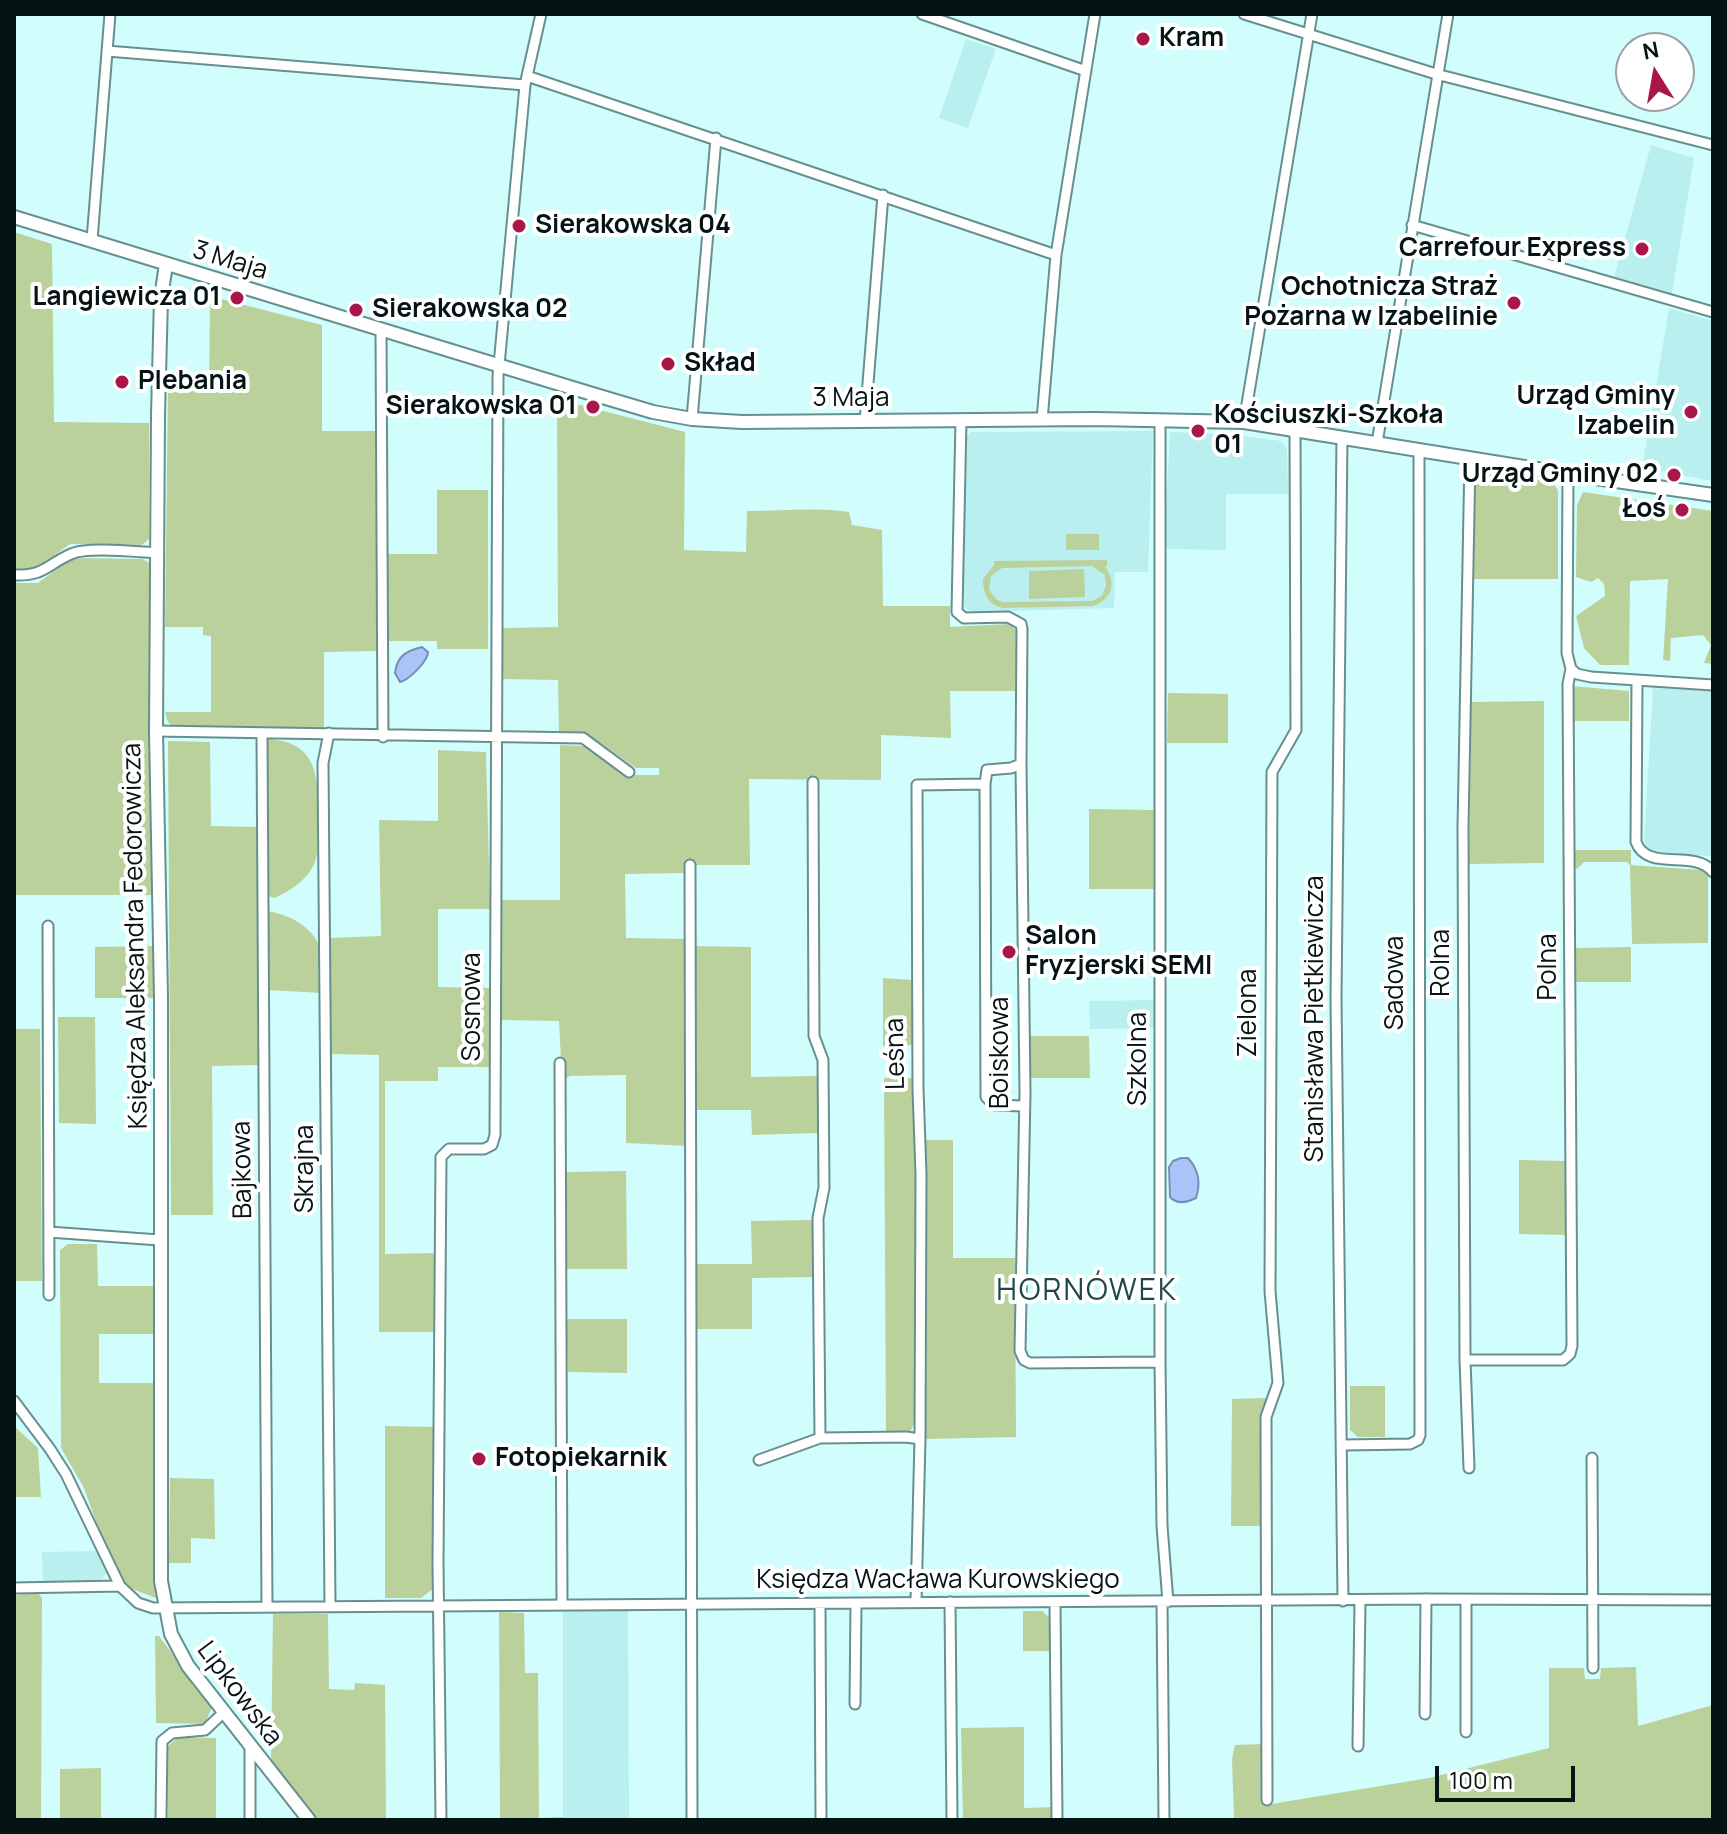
<!DOCTYPE html>
<meta charset="utf-8">
<style>
body{margin:0}
#map{position:relative;width:1727px;height:1834px;overflow:hidden;background:#d1fefd;font-family:Manrope,sans-serif}
canvas{display:block}
.frame{position:absolute;inset:0;border:16px solid #041414;pointer-events:none}
.north{position:absolute;left:1615px;top:32px;width:80px;height:80px;box-sizing:border-box;background:#fff;border:2px solid #9ba1a1;border-radius:50%;rotate:349deg;font-size:22px;font-weight:700;line-height:32px;text-align:center;color:#041414}
.north::after{content:'';display:block;margin:auto;width:28px;height:36px;background:#a91649;clip-path:polygon(50% 0,100% 100%,50% 72%,0 100%)}
.scale{position:absolute;left:1435px;top:1766px;width:140px;height:36px;box-sizing:border-box;border:4px solid #041414;border-top:0;padding-left:10px;font-size:24px;line-height:28px;white-space:nowrap;color:#041414;-webkit-text-stroke:6px #fff;paint-order:stroke}
</style>
<div id="map">
<canvas width="1727" height="1834"></canvas>
<div class="frame"></div>
<div class="north">N</div>
<div class="scale">100 m</div>
</div>
<script>
const ctx = document.querySelector('canvas').getContext('2d');
ctx.lineJoin = 'round';
function fill(path, color) { ctx.fillStyle = color; ctx.fill(path, 'evenodd'); }
function stroke(path, color, width, dash) { ctx.strokeStyle = color; ctx.lineWidth = width; ctx.lineCap = dash ? 'butt' : 'round'; ctx.setLineDash(dash || []); ctx.stroke(path); }
function label(font, color, halo, rows, align = 'center') {
  ctx.font = font + ' Manrope,sans-serif'; ctx.lineWidth = 8; ctx.setLineDash([]); ctx.textBaseline = 'middle'; ctx.strokeStyle = halo; ctx.fillStyle = color; for (const [text, x, y, turn = 0] of rows) {
    ctx.save(); ctx.translate(x, y); ctx.rotate((+turn || 0) * Math.PI / 180); ctx.textAlign = isNaN(turn) ? turn : align; if (halo) ctx.strokeText(text, 0, 0); ctx.fillText(text, 0, 0); ctx.restore();
  }
}
fill(new Path2D(`
 M 966,39 L 996,49 L 968,128 L 939,118 Z
 M 1651,145 L 1694,158 L 1672,294 L 1614,277 Z
 M 1669,308 L 1713,321 L 1713,481 L 1642,468 Z
 M 1153,431 L 1148,572 L 1115,572 L 1114,608 L 971,612 L 964,606 L 963,440 L 971,432 Z
 M 1170,432 L 1227,434 L 1281,441 L 1287,448 L 1288,494 L 1226,494 L 1226,550 L 1163,549 L 1162,506 L 1166,506 Z
 M 1653,688 L 1713,691 L 1713,856 L 1652,853 L 1644,842 Z
 M 1156,1000 L 1157,1028 L 1090,1029 L 1089,1001 Z
 M 97,1551 L 107,1573 L 99,1582 L 43,1582 L 42,1552 Z
 M 628,1610 L 629,1820 L 563,1820 L 563,1610 Z`), '#baefef');
fill(new Path2D(`
 M 14,232 L 52,244 L 54,422 L 149,423 L 149,539 L 142,545 L 70,544 L 35,569 L 14,569 Z
 M 210,296 L 322,325 L 322,431 L 377,431 L 378,651 L 324,652 L 324,729 L 174,728 L 168,722 L 165,712 L 211,712 L 211,636 L 203,635 L 203,627 L 165,627 L 168,389 L 209,390 Z
 M 557,399 L 685,432 L 684,550 L 746,552 L 747,511 C 781,511 816,507 849,512 L 852,525 L 882,530 L 883,606 L 950,606 L 950,627 L 1010,624 L 1017,631 L 1017,691 L 950,691 L 951,738 L 881,735 L 881,780 L 749,779 L 750,865 L 687,865 L 687,873 L 625,874 L 626,938 L 687,939 L 694,946 L 751,947 L 751,1077 L 817,1076 L 819,1133 L 752,1135 L 751,1110 L 688,1110 L 689,1146 L 626,1143 L 626,1075 L 570,1076 L 565,1079 L 566,1065 L 561,1060 L 559,1021 L 501,1020 L 502,900 L 560,900 L 560,745 L 584,746 L 624,775 L 659,775 L 659,768 L 636,768 L 588,734 L 559,735 L 558,680 L 503,679 L 503,628 L 558,627 Z
 M 1481,470 L 1552,482 L 1558,490 L 1558,579 L 1472,579 L 1474,477 Z
 M 437,490 L 488,490 L 488,649 L 437,649 L 437,641 L 386,641 L 385,554 L 437,554 Z
 M 1583,492 L 1713,511 L 1713,664 L 1704,663 L 1711,645 L 1703,635 L 1671,638 L 1670,661 L 1663,660 L 1668,579 L 1630,581 L 1629,665 L 1600,665 L 1584,648 L 1576,616 L 1605,596 L 1604,584 L 1598,578 L 1591,582 L 1576,577 L 1577,505 Z
 M 1066,534 L 1099,534 L 1099,550 L 1066,550 Z
 M 72,558 L 142,559 L 150,563 L 150,765 L 154,895 L 14,895 L 14,583 L 38,583 Z
 M 1107,560 L 1107,566 L 1105,567 C 1117,583 1112,599 1093,606 L 1003,608 C 988,605 983,593 983,579 L 994,565 L 994,561 ZM 1092,566 L 1105,575 L 1106,585 L 1102,596 L 1092,601 L 1003,602 L 997,600 L 989,590 L 991,576 L 1002,568 Z
 M 1084,569 L 1085,597 L 1029,599 L 1029,571 Z
 M 1572,686 L 1629,691 L 1629,721 L 1573,721 Z
 M 1168,693 L 1228,694 L 1228,743 L 1167,743 Z
 M 1544,701 L 1544,863 L 1469,864 L 1471,702 Z
 M 268,739 C 322,742 318,783 318,826 C 317,840 320,856 312,868 C 305,881 287,893 274,898 L 267,895 Z
 M 168,741 L 210,742 L 211,826 L 258,827 L 259,1065 L 212,1066 L 213,1215 L 171,1215 Z
 M 438,750 L 486,752 L 490,909 L 438,909 L 438,987 L 490,988 L 490,1067 L 438,1067 L 438,1081 L 385,1081 L 385,1254 L 434,1253 L 435,1332 L 379,1332 L 379,1055 L 330,1054 L 330,938 L 381,936 L 379,820 L 438,821 Z
 M 1089,809 L 1154,810 L 1154,889 L 1089,889 Z
 M 1575,850 L 1631,850 L 1631,865 L 1702,870 L 1708,876 L 1708,943 L 1632,944 L 1630,865 L 1627,862 L 1584,862 L 1577,869 L 1574,866 Z
 M 267,911 C 288,914 312,926 320,947 C 325,959 322,980 322,993 L 267,990 Z
 M 153,946 L 153,998 L 95,998 L 95,947 Z
 M 1631,947 L 1631,982 L 1575,982 L 1575,948 Z
 M 883,978 L 912,980 L 912,1045 L 883,1046 Z
 M 58,1017 L 95,1017 L 96,1124 L 59,1123 Z
 M 14,1029 L 40,1029 L 42,1281 L 14,1281 Z
 M 1028,1036 L 1089,1036 L 1090,1078 L 1029,1078 Z
 M 884,1078 L 914,1078 C 915,1166 917,1254 916,1342 C 916,1365 922,1415 910,1432 L 886,1432 Z
 M 924,1140 L 953,1140 L 953,1258 L 1015,1258 L 1016,1437 L 926,1439 Z
 M 1519,1160 L 1566,1161 L 1567,1235 L 1519,1234 Z
 M 626,1171 L 627,1269 L 566,1269 L 566,1172 Z
 M 812,1220 L 813,1277 L 752,1278 L 752,1329 L 696,1329 L 696,1264 L 752,1264 L 751,1221 Z
 M 68,1244 L 97,1244 L 98,1286 L 154,1286 L 155,1334 L 99,1334 L 99,1383 L 155,1383 L 156,1598 L 127,1587 L 100,1533 L 84,1488 L 61,1448 L 60,1250 Z
 M 566,1319 L 627,1319 L 627,1373 L 568,1372 Z
 M 1350,1386 L 1385,1386 L 1385,1437 L 1358,1437 L 1350,1430 Z
 M 1266,1398 L 1260,1431 L 1260,1526 L 1231,1526 L 1232,1399 Z
 M 14,1426 L 38,1448 L 41,1497 L 14,1497 Z
 M 385,1426 L 436,1427 L 434,1588 L 421,1598 L 385,1598 Z
 M 170,1478 L 214,1479 L 215,1539 L 191,1538 L 191,1563 L 169,1563 Z
 M 38,1593 L 42,1598 L 41,1820 L 14,1820 L 14,1595 Z
 M 1023,1611 L 1042,1611 L 1049,1617 L 1050,1651 L 1023,1651 Z
 M 499,1612 L 524,1613 L 525,1673 L 538,1673 L 539,1818 L 563,1817 L 563,1820 L 500,1820 Z
 M 273,1614 L 328,1614 L 329,1689 L 354,1690 L 355,1683 L 385,1685 L 386,1820 L 314,1820 L 271,1766 Z
 M 155,1636 L 159,1636 L 212,1707 L 205,1724 L 156,1723 Z
 M 1636,1667 L 1638,1726 L 1713,1705 L 1713,1820 L 1234,1820 L 1232,1759 L 1235,1745 L 1264,1744 L 1265,1805 L 1429,1778 L 1549,1748 L 1549,1668 L 1584,1668 L 1585,1679 L 1600,1679 L 1601,1668 Z
 M 1024,1727 L 1024,1808 L 1054,1807 L 1054,1820 L 963,1820 L 961,1728 Z
 M 178,1737 L 216,1738 L 216,1820 L 168,1820 L 168,1746 Z
 M 101,1768 L 101,1820 L 60,1820 L 60,1769 Z`), '#bbd19c');
const water = new Path2D(`
 M 422,647 L 428,652 C 428,661 409,680 400,682 L 395,673 C 397,656 406,651 422,647 Z
 M 1181,1158 L 1188,1158 C 1199,1170 1201,1183 1196,1198 C 1188,1202 1177,1205 1170,1197 L 1169,1167 L 1173,1161 Z`);
fill(water, '#aac4fa');
stroke(water, '#788fb5', 2);
const minor = new Path2D(`
 M 922,14 L 1086,71
 M 1244,14 L 1436,74 L 1713,145
 M 107,51 L 525,85
 M 527,76 L 1056,255
 M 1412,225 L 1713,312
 M 92,240 L 110,14
 M 381,329 L 383,737
 M 692,419 L 716,138
 M 961,420 L 957,612 L 964,618 L 1008,617 L 1021,624 L 1022,629 L 1021,764 L 1025,1093 L 1020,1351 L 1024,1360 L 1030,1363 L 1160,1362
 M 1042,420 L 1056,255 L 1095,14
 M 1160,420 L 1160,1362 L 1162,1526 L 1168,1602
 M 865,421 L 883,195
 M 1244,422 L 1312,14
 M 1342,437 L 1336,998 L 1343,1601
 M 1377,443 L 1448,14
 M 14,575 C 45,576 46,565 71,554 C 87,546 138,552 158,553
 M 1571,669 L 1577,674 L 1591,677 L 1713,685
 M 1637,680 L 1636,842 C 1648,873 1694,848 1713,872
 M 156,731 L 583,738 L 629,772
 M 329,733 L 323,763 L 330,1606
 M 262,734 L 267,1606
 M 813,782 L 814,1036 L 823,1060 L 824,1188 L 818,1218 L 820,1438
 M 985,784 L 986,1097 L 994,1105 L 1023,1106
 M 690,865 L 692,1820
 M 48,926 L 49,1295
 M 560,1063 L 562,1605
 M 49,1232 L 159,1240
 M 1465,1360 L 1563,1360 L 1570,1354 L 1572,1346 L 1568,684 L 1571,669 L 1567,653 L 1568,474
 M 14,1401 L 50,1449 L 66,1474 L 120,1586 L 138,1603 L 153,1608 L 1426,1599 L 1713,1600
 M 920,1439 L 921,1174 L 918,1089 L 917,785 L 985,784 L 987,770 L 1011,768 L 1021,764
 M 1343,1445 L 1410,1444 L 1418,1440 L 1420,1435 L 1419,450
 M 1592,1458 L 1593,1668
 M 759,1460 L 820,1438 L 906,1437 L 920,1439 L 916,1602
 M 1469,1468 L 1465,1360 L 1463,827 L 1470,458
 M 14,1588 L 120,1586
 M 1466,1600 L 1466,1732
 M 950,1602 L 952,1820
 M 1055,1602 L 1057,1820
 M 1162,1602 L 1164,1820
 M 820,1604 L 821,1820
 M 855,1704 L 856,1604
 M 1425,1714 L 1426,1599
 M 1358,1746 L 1360,1601
 M 1267,1800 L 1266,1417 L 1278,1383 L 1270,1291 L 1272,772 L 1296,730 L 1295,429
 M 161,1820 L 162,1741 L 172,1733 L 205,1730 L 223,1713
 M 250,1820 L 250,1746
 M 441,1820 L 438,1563 L 441,1157 L 449,1149 L 484,1149 L 492,1145 L 495,1135 L 498,376 L 525,85 L 541,14`);
const tertiary = new Path2D(`
 M 14,217 L 589,393 L 653,412 L 692,419 L 742,422 L 1096,419 L 1244,422 L 1568,474 L 1713,495
 M 166,264 L 161,298 L 158,415 L 156,731 L 161,997 L 161,1581 L 171,1634 L 188,1666 L 309,1820`);
stroke(minor, '#66908f', 13);
stroke(tertiary, '#66908f', 16);
stroke(minor, '#fff', 9);
stroke(tertiary, '#fff', 12);
for (const [x, y, r, color] of [
 [1143,39,8,"#a91649"],
 [519,226,8,"#a91649"],
 [1642,249,8,"#a91649"],
 [237,298,8,"#a91649"],
 [1514,303,8,"#a91649"],
 [356,310,8,"#a91649"],
 [668,364,8,"#a91649"],
 [122,382,8,"#a91649"],
 [593,407,8,"#a91649"],
 [1691,412,8,"#a91649"],
 [1198,431,8,"#a91649"],
 [1674,475,8,"#a91649"],
 [1682,510,8,"#a91649"],
 [1009,952,8,"#a91649"],
 [479,1459,8,"#a91649"]
]) { const dot = new Path2D(); dot.arc(x, y, r, 0, 2 * Math.PI); ctx.fillStyle = color; ctx.fill(dot); stroke(dot, '#fff', 3); }
label('bold 26px', '#041414', '#fff', [
 ["Kram",1159,39],
 ["Sierakowska 04",535,226],
 ["Carrefour Express",1626,249,"right"],
 ["Ochotnicza Straż",1498,288,"right"],
 ["Pożarna w Izabelinie",1498,318,"right"],
 ["Langiewicza 01",221,298,"right"],
 ["Sierakowska 02",372,310],
 ["Skład",684,364],
 ["Plebania",138,382],
 ["Urząd Gminy",1675,397,"right"],
 ["Izabelin",1675,427,"right"],
 ["Sierakowska 01",577,407,"right"],
 ["Kościuszki-Szkoła",1214,416],
 ["01",1214,446],
 ["Urząd Gminy 02",1658,475,"right"],
 ["Łoś",1666,510,"right"],
 ["Salon",1025,937],
 ["Fryzjerski SEMI",1025,967],
 ["Fotopiekarnik",495,1459]
], 'left');
label('26px', '#041414', '#fff', [
 ["3 Maja",230,261,17],
 ["3 Maja",851,399],
 ["Księdza Aleksandra Fedorowicza",136,936,-91],
 ["Rolna",1442,963,-90],
 ["Polna",1549,967,-90],
 ["Sadowa",1396,983,-90],
 ["Sosnowa",473,1007,-90],
 ["Zielona",1249,1013,-90],
 ["Stanisława Pietkiewicza",1316,1019,-90],
 ["Boiskowa",1001,1053,-90],
 ["Leśna",896,1054,-91],
 ["Szkolna",1139,1059,-90],
 ["Skrajna",306,1169,-90],
 ["Bajkowa",243,1170,-91],
 ["Księdza Wacława Kurowskiego",938,1581],
 ["Lipkowska",239,1694,53]
]);
ctx.letterSpacing = '2px';
label('30px', '#1e4747', '#fff', [
 ["HORNÓWEK",1087,1292]
]);
ctx.letterSpacing = '0px';
</script>
